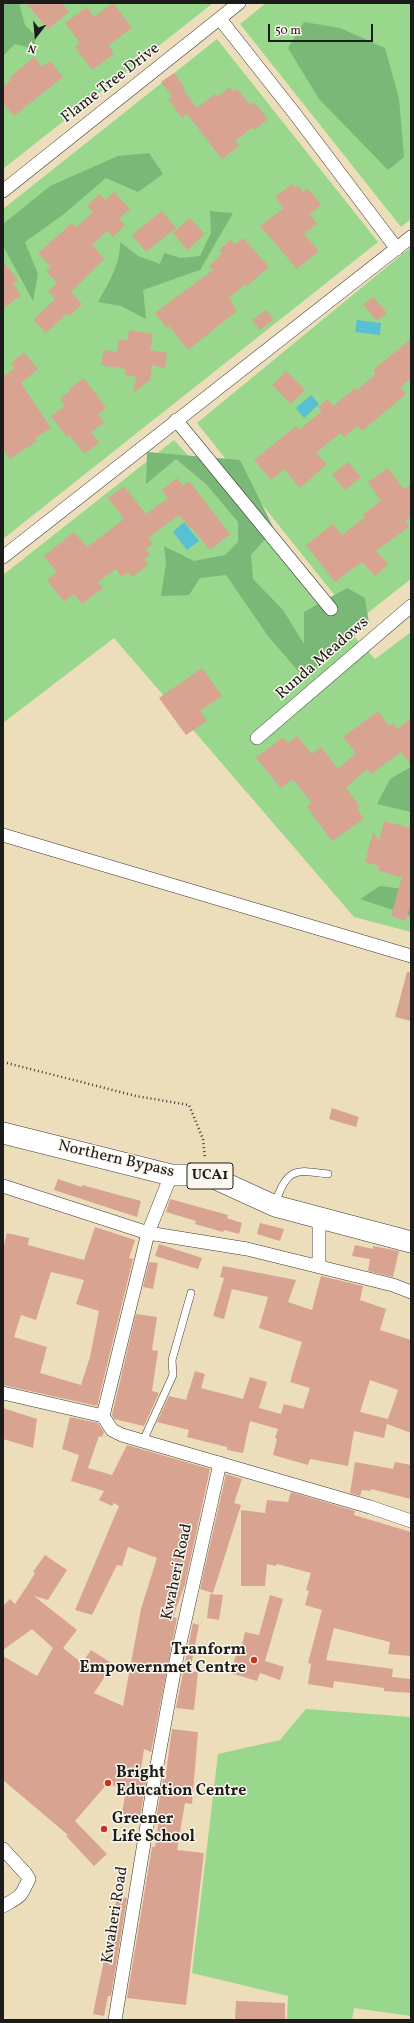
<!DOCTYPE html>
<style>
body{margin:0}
#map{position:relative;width:414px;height:2023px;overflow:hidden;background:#ecdeba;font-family:Vollkorn,serif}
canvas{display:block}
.frame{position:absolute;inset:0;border:4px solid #1c1c1c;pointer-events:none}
.north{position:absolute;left:16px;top:16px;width:40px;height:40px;-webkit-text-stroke:3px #fbf7ec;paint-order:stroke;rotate:196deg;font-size:11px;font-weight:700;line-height:16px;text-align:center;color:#1c1c1c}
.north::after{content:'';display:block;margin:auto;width:14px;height:18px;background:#1c1c1c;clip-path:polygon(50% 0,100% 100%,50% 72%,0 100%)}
.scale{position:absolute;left:268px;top:24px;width:105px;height:18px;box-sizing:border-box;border:2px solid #1c1c1c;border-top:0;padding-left:5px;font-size:12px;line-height:14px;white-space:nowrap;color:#1c1c1c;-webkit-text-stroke:3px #fbf7ec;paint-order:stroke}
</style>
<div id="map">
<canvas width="414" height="2023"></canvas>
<div class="frame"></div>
<div class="north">N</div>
<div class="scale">50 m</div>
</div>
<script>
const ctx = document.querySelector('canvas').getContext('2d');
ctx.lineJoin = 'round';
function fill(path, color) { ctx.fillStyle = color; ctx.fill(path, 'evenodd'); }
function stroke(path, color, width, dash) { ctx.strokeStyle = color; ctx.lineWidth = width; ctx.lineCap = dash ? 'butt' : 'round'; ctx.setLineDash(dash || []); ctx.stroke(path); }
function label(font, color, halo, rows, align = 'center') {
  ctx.font = font + ' Vollkorn,serif'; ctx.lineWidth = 3; ctx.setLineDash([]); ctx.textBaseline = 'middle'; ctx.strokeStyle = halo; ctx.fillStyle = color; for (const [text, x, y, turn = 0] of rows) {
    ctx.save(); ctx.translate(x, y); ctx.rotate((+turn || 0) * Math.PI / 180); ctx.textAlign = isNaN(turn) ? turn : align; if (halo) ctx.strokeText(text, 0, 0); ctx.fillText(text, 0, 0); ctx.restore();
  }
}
fill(new Path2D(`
 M 3,3 L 213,3 L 3,169 Z
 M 266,3 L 411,3 L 411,219 L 401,227 L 240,24 Z
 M 217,39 L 378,242 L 3,539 L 3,209 Z
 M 411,247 L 411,579 L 356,622 L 197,423 Z
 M 174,440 L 375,659 L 411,632 L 411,932 L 354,917 L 114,638 L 3,723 L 3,575 Z
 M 306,1709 L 411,1717 L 411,2016 L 354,2008 L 352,2020 L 287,2020 L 288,1996 L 192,1973 L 218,1754 L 280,1740 Z`), '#99d78c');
fill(new Path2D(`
 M 3,3 L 19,3 L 25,25 L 36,36 L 34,49 L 15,44 L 3,56 Z
 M 304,22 L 340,28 L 385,48 L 399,98 L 404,157 L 388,170 L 319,99 L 288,48 Z
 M 149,153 L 163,174 L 138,192 L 106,178 L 64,214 L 25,242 L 38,274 L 33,301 L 3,246 L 3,224 L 50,186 L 118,156 Z
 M 210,211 L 233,213 L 200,270 L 143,290 L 146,319 L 121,306 L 98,302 C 108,284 121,263 120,242 L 138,256 L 160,264 L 164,253 L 181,258 L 200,256 L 211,233 Z
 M 147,452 L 240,460 L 274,529 L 251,555 L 253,579 L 283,610 L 304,644 L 304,612 L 347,588 L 365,598 L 369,623 L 305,679 L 268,636 L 226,575 L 200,578 L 189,595 L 161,596 L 166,563 L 164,546 L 194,561 L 225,555 L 238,542 L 238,522 L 206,484 L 176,459 L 146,484 Z
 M 411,767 L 411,812 L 377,804 L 390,779 Z
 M 380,886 L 411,890 L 411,916 L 360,899 Z`), '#7ab878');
fill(new Path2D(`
 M 357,320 L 381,323 L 380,335 L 355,332 Z
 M 311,395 L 319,404 L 304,418 L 296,408 Z
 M 184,522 L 199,541 L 187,550 L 173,532 Z`), '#58bfd5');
fill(new Path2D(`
 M 26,3 L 62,3 L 69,12 L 48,29 Z
 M 113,3 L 132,28 L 110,44 L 109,46 L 114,54 L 92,70 L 75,47 L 80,43 L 65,23 L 87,7 L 94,17 Z
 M 34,57 L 42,67 L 50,61 L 63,77 L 14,116 L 3,103 L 3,86 L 11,80 L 9,78 Z
 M 174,73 L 185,88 L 183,90 L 197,108 L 215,94 L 217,97 L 230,87 L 233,91 L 237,89 L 250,105 L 254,102 L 268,119 L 254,130 L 253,127 L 235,141 L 239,146 L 222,159 L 187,114 L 182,118 L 168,99 L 172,96 L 161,82 Z
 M 292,184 L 295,188 L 298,185 L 303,192 L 308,188 L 321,205 L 310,214 L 317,224 L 304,234 L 319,251 L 297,269 L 260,226 L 284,208 L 275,197 Z
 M 114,192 L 130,209 L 119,219 L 125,225 L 113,237 L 107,231 L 92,245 L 104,259 L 71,292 L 82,304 L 70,316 L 67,313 L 46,333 L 33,320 L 55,299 L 48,291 L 57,283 L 46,271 L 51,267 L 38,253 L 72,223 L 76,228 L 93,212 L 87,206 L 99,194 L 105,200 Z
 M 162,211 L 176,228 L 146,252 L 132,235 Z
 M 190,218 L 205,234 L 187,250 L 173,233 Z
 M 243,238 L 269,267 L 247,286 L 245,284 L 229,298 L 237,311 L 188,350 L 169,326 L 166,327 L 155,313 L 213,270 L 209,266 L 222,254 L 219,250 L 231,240 L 235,245 Z
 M 3,261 L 18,280 L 13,284 L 21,295 L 3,309 Z
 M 373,297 L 387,313 L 377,321 L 363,305 Z
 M 266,310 L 274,320 L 260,330 L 252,320 Z
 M 129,330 L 153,334 L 150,350 L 167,353 L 165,368 L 152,365 L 150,380 L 133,393 L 136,377 L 125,375 L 126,369 L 101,365 L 104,350 L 117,352 L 119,339 L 128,340 Z
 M 411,339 L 411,378 L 400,387 L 406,394 L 362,431 L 358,426 L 344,437 L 340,433 L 316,453 L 327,464 L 300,488 L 284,469 L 271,480 L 254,460 L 296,426 L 299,430 L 322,411 L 318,407 L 328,399 L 333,406 L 355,388 L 357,390 L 376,374 L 373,370 Z
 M 24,352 L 38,369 L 21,383 L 51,428 L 35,438 L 37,441 L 10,459 L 3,449 L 3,376 L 15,368 L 11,363 Z
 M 286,371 L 305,390 L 291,404 L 272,385 Z
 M 84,378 L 106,408 L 98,414 L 104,423 L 91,432 L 99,443 L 84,454 L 70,435 L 67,437 L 51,416 L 65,406 L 60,399 L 70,391 L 69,389 Z
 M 348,462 L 361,477 L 345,490 L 332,475 Z
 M 388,468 L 404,489 L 411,485 L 411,517 L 405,521 L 409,527 L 376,551 L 388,564 L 375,576 L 362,562 L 335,582 L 306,545 L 333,524 L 342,535 L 365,517 L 363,514 L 381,501 L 368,482 Z
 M 177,478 L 183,486 L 189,481 L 230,534 L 210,550 L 191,527 L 190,528 L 179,515 L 148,538 L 153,544 L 146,549 L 150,555 L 144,559 L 148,565 L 132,577 L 128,572 L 121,577 L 116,569 L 98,582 L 103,588 L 82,604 L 74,594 L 64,602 L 47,580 L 57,572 L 44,556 L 74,532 L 87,547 L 124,519 L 108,498 L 124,486 L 146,514 L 168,498 L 162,490 Z
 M 202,668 L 222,696 L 200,711 L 207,721 L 186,735 L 159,698 Z
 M 378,711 L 389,726 L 393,723 L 397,729 L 411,718 L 411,765 L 401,752 L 371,774 L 367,769 L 346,788 L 360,807 L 357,809 L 364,819 L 332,841 L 307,807 L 312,803 L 293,779 L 281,788 L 256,758 L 283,737 L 288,743 L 297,736 L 312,754 L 321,747 L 338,769 L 356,753 L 343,737 Z
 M 384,821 L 411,828 L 411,902 L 406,921 L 391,916 L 402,877 L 378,871 L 379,866 L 365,862 L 373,832 L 379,840 Z
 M 407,972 L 411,972 L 411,1021 L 395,1017 Z
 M 332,1108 L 359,1117 L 356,1127 L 329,1119 Z
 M 58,1179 L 82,1187 L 82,1185 L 141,1201 L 137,1217 L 54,1190 Z
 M 170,1199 L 228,1215 L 227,1218 L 242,1223 L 239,1234 L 224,1230 L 223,1232 L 195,1224 L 196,1221 L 166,1212 Z
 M 260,1223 L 284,1229 L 280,1241 L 257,1234 Z
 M 95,1227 L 135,1240 L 129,1258 L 133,1259 L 97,1406 L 3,1385 L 3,1249 L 7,1233 L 29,1238 L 28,1245 L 84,1260 ZM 51,1272 L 84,1280 L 76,1304 L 99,1311 L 90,1357 L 81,1385 L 40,1373 L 47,1347 L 14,1337 L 21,1315 L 36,1320 Z
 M 159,1244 L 202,1258 L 198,1269 L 155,1256 Z
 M 355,1245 L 373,1249 L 373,1246 L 399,1251 L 393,1277 L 368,1271 L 370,1259 L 352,1256 Z
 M 149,1262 L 158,1263 L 153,1289 L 143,1287 Z
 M 223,1266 L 296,1280 L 288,1302 L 312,1310 L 321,1276 L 363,1286 L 360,1300 L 386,1309 L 380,1330 L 411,1340 L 411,1433 L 387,1424 L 384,1438 L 354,1431 L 348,1466 L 310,1459 L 308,1465 L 273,1455 L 277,1439 L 275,1438 L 278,1429 L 250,1421 L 243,1453 L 227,1450 L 227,1447 L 187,1437 L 189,1430 L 157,1422 L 169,1396 L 186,1400 L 195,1371 L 205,1374 L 201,1388 L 243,1399 L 250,1377 L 267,1382 L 259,1408 L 281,1414 L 284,1404 L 303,1409 L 310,1388 L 290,1382 L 302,1342 L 259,1328 L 268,1297 L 232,1289 L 224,1319 L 213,1316 L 224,1278 L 220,1277 ZM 370,1380 L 398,1390 L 388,1419 L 360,1412 Z
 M 136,1314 L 157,1317 L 152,1350 L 158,1351 L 152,1391 L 159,1393 L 144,1426 L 114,1419 L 112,1415 Z
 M 3,1408 L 37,1419 L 33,1448 L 3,1439 Z
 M 70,1417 L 98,1423 L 104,1432 L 102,1437 L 99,1436 L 88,1468 L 112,1475 L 127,1445 L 210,1469 L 185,1584 L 173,1617 L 177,1618 L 151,1752 L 144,1749 L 140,1776 L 147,1777 L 139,1822 L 121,1819 L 126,1789 L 107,1784 L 75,1821 L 107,1854 L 94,1866 L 66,1836 L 68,1835 L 3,1780 L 3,1656 L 37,1676 L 53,1648 L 32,1629 L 3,1650 L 3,1606 L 10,1599 L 15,1604 L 29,1583 L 35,1573 L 33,1572 L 45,1555 L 67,1570 L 48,1600 L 34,1596 L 77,1630 L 63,1648 L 82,1663 L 91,1650 L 113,1664 L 94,1693 L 123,1706 L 141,1609 L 157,1558 L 128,1547 L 122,1566 L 117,1565 L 92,1615 L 75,1610 L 119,1506 L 114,1503 L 112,1506 L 99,1500 L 104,1491 L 71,1481 L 79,1455 L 62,1449 Z
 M 355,1462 L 393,1469 L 395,1462 L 411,1465 L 411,1499 L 371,1489 L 371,1491 L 362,1490 L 360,1496 L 350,1493 Z
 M 226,1474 L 242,1479 L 234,1503 L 241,1505 L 213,1593 L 200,1589 Z
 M 291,1492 L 355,1511 L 354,1515 L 411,1532 L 411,1656 L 388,1654 L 390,1642 L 334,1628 L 326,1660 L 393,1669 L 392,1677 L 411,1679 L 411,1693 L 384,1691 L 384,1688 L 334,1681 L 333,1688 L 308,1684 L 311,1664 L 308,1663 L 322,1610 L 305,1605 L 309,1591 L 306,1590 L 311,1573 L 277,1564 L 276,1566 L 267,1564 L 265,1586 L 241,1586 L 241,1510 L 265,1513 L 267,1500 L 288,1502 Z
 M 210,1594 L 223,1595 L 219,1620 L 207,1618 Z
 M 270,1595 L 283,1599 L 265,1661 L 284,1667 L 280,1680 L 260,1673 L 257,1681 L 230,1673 L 237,1652 L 240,1653 L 245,1632 L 259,1635 Z
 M 193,1623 L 199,1625 L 190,1671 L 198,1672 L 194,1710 L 176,1708 Z
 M 172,1729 L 198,1732 L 192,1804 L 185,1803 L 177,1850 L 204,1853 L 186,2005 L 127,1998 L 152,1847 L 155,1847 L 158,1825 L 155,1825 L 163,1779 L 165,1780 Z
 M 117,1896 L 127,1898 L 111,1996 L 108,1996 L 104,2016 L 93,2014 Z
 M 236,2001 L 285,2003 L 285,2020 L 235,2020 Z`), '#d9a392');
const service = new Path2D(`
 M 275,1203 C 288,1169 293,1169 328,1174
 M 143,1441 L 173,1375 L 172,1360 L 191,1293`);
const minor = new Path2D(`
 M 220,19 L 295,114 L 397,249
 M 3,191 L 239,3
 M 176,420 L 331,609
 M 3,557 L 411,237
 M 257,738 L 411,606
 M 3,835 L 411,956
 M 171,1175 L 148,1233 L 103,1416 L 112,1430 L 122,1435 L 370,1507 L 411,1521
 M 3,1186 L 148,1233 L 247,1249 L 393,1285 L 411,1292
 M 319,1218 L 319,1267
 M 3,1393 L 103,1416
 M 3,1849 L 26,1874 L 29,1879 C 20,1898 21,1896 3,1906
 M 115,2020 L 155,1776 L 176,1661 L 220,1463`);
const primary = new Path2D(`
 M 3,1133 L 171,1175 L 207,1175 L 275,1206 L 411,1242`);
stroke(service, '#3b3934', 8);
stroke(minor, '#3b3934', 14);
stroke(primary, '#3b3934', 22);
stroke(new Path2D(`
 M 3,1062 L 136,1096 L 189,1105 L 203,1139 L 205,1158`), '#3b3934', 2.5, [1, 3]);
stroke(service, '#fff', 7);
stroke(minor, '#fff', 13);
stroke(primary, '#fff', 21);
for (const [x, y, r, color] of [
 [254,1660,4,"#c8321e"],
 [108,1783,4,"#c8321e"],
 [104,1829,4,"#c8321e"]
]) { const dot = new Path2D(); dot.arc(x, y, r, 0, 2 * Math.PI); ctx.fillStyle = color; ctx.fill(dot); stroke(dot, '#fbf7ec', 1.5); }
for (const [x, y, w] of [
 [210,1176,46]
]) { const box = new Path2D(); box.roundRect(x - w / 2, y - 13, w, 26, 3); ctx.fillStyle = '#fbf7ec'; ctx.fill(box); stroke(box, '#1c1c1c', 1); }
label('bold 15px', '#1c1c1c', null, [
 ["UCA1",210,1176]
]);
label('16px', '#1c1c1c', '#fbf7ec', [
 ["Flame Tree Drive",111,84,-38],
 ["Runda Meadows",323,659,-41],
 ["Northern Bypass",116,1160,13],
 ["Kwaheri Road",178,1572,-78],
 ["Kwaheri Road",116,1915,-81]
]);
label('bold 16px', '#1c1c1c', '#fbf7ec', [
 ["Tranform",246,1651,"right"],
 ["Empowernmet Centre",246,1669,"right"],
 ["Bright",116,1774],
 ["Education Centre",116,1792],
 ["Greener",112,1820],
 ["Life School",112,1838]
], 'left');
</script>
